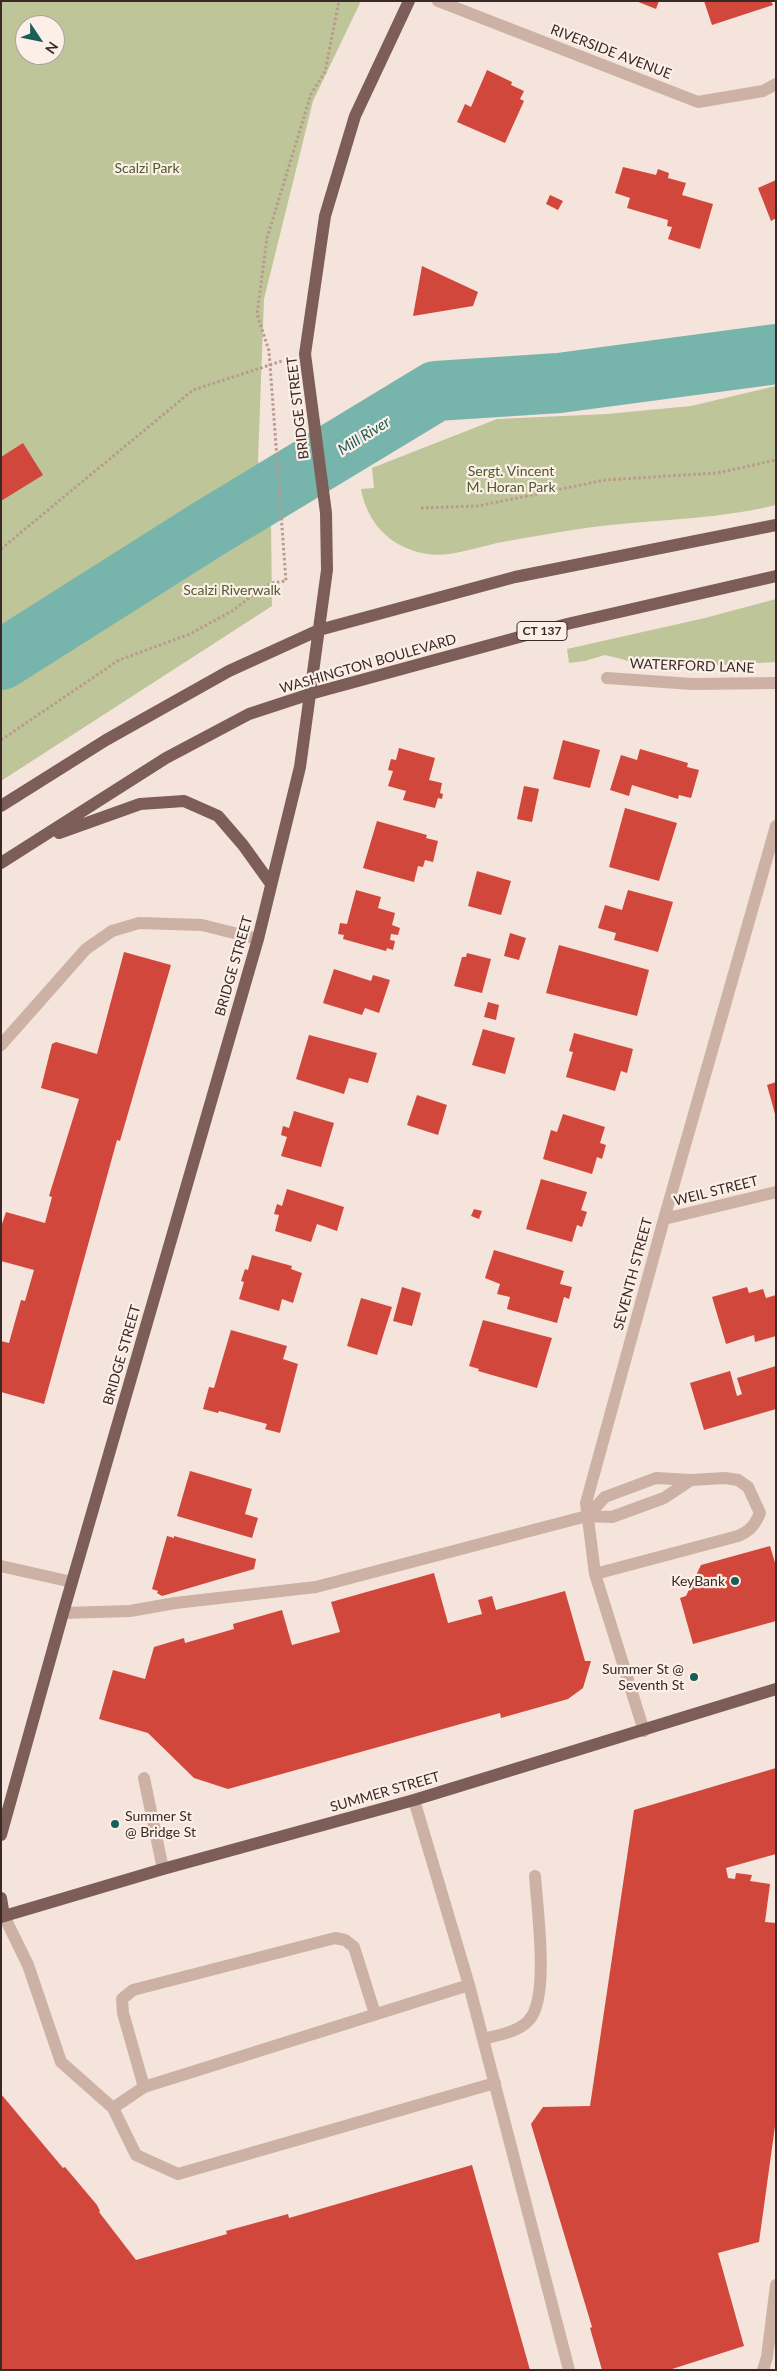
<!DOCTYPE html>
<style>
body{margin:0}
#map{position:relative;width:777px;height:2371px;overflow:hidden;background:#f4e4db;font-family:Lato,sans-serif}
canvas{display:block}
.frame{position:absolute;inset:0;border:2px solid #392a27;pointer-events:none}
.north{position:absolute;left:15px;top:15px;width:50px;height:50px;box-sizing:border-box;background:#fbefe8;border:1px solid #ada09b;border-radius:50%;rotate:124deg;font-size:14px;font-weight:700;line-height:20px;text-align:center;color:#392a27}
.north::after{content:'';display:block;margin:auto;width:18px;height:22px;background:#195e57;clip-path:polygon(50% 0,100% 100%,50% 72%,0 100%)}
</style>
<div id="map">
<canvas width="777" height="2371"></canvas>
<div class="frame"></div>
<div class="north">N</div>
</div>
<script>
const ctx = document.querySelector('canvas').getContext('2d');
ctx.lineJoin = 'round';
function fill(path, color) { ctx.fillStyle = color; ctx.fill(path, 'evenodd'); }
function stroke(path, color, width, dash) { ctx.strokeStyle = color; ctx.lineWidth = width; ctx.lineCap = dash ? 'butt' : 'round'; ctx.setLineDash(dash || []); ctx.stroke(path); }
function label(font, color, halo, rows, align = 'center') {
  ctx.font = font + ' Lato,sans-serif'; ctx.lineWidth = 4.5; ctx.setLineDash([]); ctx.textBaseline = 'middle'; ctx.strokeStyle = halo; ctx.fillStyle = color; for (const [text, x, y, turn = 0] of rows) {
    ctx.save(); ctx.translate(x, y); ctx.rotate((+turn || 0) * Math.PI / 180); ctx.textAlign = isNaN(turn) ? turn : align; if (halo) ctx.strokeText(text, 0, 0); ctx.fillText(text, 0, 0); ctx.restore();
  }
}
fill(new Path2D(`
 M 1,1 L 361,1 L 313,101 L 264,299 L 258,460 L 271,523 L 272,606 L 1,781 ZM 25,25 L 55,25 L 55,55 L 25,55 Z
 M 776,386 L 776,505 C 711,521 645,519 579,529 C 552,533 524,538 497,543 C 474,548 446,559 422,553 C 389,546 367,522 361,489 L 374,488 L 372,468 L 497,419 L 607,414 L 691,406 Z
 M 776,599 L 776,662 L 722,665 L 633,662 L 605,655 L 585,661 L 569,663 L 567,649 L 705,618 Z`), '#bdc599');
stroke(new Path2D(`
 M 1,660 L 208,529 L 436,391 L 559,383 L 776,354`), '#77b4ac', 60);
fill(new Path2D(`
 M 636,1 L 659,1 L 656,9 Z
 M 704,1 L 771,1 L 773,5 L 712,25 Z
 M 487,70 L 512,82 L 511,85 L 524,91 L 520,99 L 524,101 L 505,143 L 457,122 L 465,104 L 471,107 Z
 M 623,167 L 656,175 L 658,169 L 669,173 L 668,178 L 686,183 L 682,195 L 713,204 L 700,249 L 668,239 L 672,227 L 667,226 L 668,220 L 627,208 L 630,198 L 615,193 Z
 M 776,180 L 776,218 L 771,221 L 758,188 Z
 M 550,195 L 563,201 L 558,210 L 546,204 Z
 M 422,266 L 478,292 L 473,306 L 413,316 Z
 M 23,443 L 43,475 L 1,501 L 1,457 Z
 M 563,740 L 600,750 L 590,788 L 553,779 Z
 M 399,748 L 435,758 L 429,780 L 442,783 L 440,793 L 443,794 L 442,799 L 438,798 L 435,808 L 403,800 L 406,791 L 388,786 L 393,771 L 388,770 L 391,759 L 396,760 Z
 M 640,749 L 688,763 L 687,767 L 699,770 L 691,798 L 679,795 L 678,799 L 632,785 L 629,796 L 610,790 L 621,755 L 637,760 Z
 M 524,786 L 539,789 L 532,822 L 517,819 Z
 M 625,808 L 677,823 L 659,881 L 609,867 Z
 M 377,821 L 427,835 L 426,838 L 438,841 L 433,862 L 425,860 L 423,867 L 418,866 L 414,882 L 363,868 Z
 M 477,871 L 511,881 L 501,915 L 468,906 Z
 M 356,890 L 381,897 L 378,908 L 395,913 L 392,925 L 400,928 L 398,935 L 391,934 L 390,940 L 395,941 L 393,950 L 387,948 L 386,951 L 343,939 L 344,935 L 338,934 L 340,923 L 347,924 Z
 M 628,890 L 673,902 L 658,952 L 614,940 L 616,933 L 598,928 L 605,905 L 622,910 Z
 M 510,933 L 526,938 L 519,960 L 504,956 Z
 M 559,945 L 649,970 L 637,1016 L 546,993 Z
 M 124,952 L 171,965 L 120,1141 L 117,1140 L 44,1404 L 1,1392 L 1,1341 L 9,1343 L 21,1300 L 25,1301 L 34,1270 L 1,1261 L 1,1227 L 6,1212 L 45,1223 L 52,1197 L 49,1196 L 79,1099 L 41,1088 L 52,1044 L 56,1042 L 97,1054 Z
 M 467,953 L 491,959 L 482,993 L 454,986 L 462,957 L 466,957 Z
 M 334,969 L 371,981 L 373,975 L 390,980 L 379,1013 L 365,1008 L 362,1015 L 323,1003 Z
 M 488,1002 L 499,1005 L 496,1020 L 484,1017 Z
 M 483,1029 L 515,1038 L 505,1074 L 472,1065 Z
 M 574,1033 L 633,1049 L 627,1073 L 621,1071 L 615,1091 L 566,1077 L 573,1052 L 569,1051 Z
 M 309,1035 L 377,1053 L 368,1083 L 349,1078 L 344,1094 L 296,1079 Z
 M 776,1082 L 776,1114 L 775,1114 L 767,1085 Z
 M 417,1095 L 447,1105 L 438,1135 L 407,1125 Z
 M 294,1111 L 334,1123 L 321,1167 L 281,1156 L 287,1137 L 281,1135 L 283,1126 L 289,1128 Z
 M 563,1114 L 605,1127 L 600,1143 L 606,1145 L 602,1159 L 597,1157 L 592,1174 L 543,1159 L 551,1130 L 557,1132 Z
 M 541,1179 L 587,1192 L 581,1210 L 587,1212 L 582,1227 L 577,1225 L 572,1242 L 526,1229 Z
 M 287,1189 L 344,1207 L 337,1231 L 317,1224 L 311,1242 L 275,1231 L 279,1215 L 274,1214 L 277,1204 L 282,1206 Z
 M 474,1209 L 482,1211 L 479,1219 L 471,1216 Z
 M 494,1250 L 564,1271 L 560,1284 L 572,1287 L 569,1299 L 564,1297 L 557,1323 L 507,1309 L 510,1297 L 497,1294 L 500,1284 L 485,1278 Z
 M 252,1255 L 292,1266 L 291,1269 L 302,1273 L 293,1303 L 282,1299 L 279,1311 L 239,1299 L 244,1282 L 241,1281 L 245,1269 L 248,1270 Z
 M 402,1287 L 421,1293 L 412,1326 L 393,1321 Z
 M 747,1287 L 749,1293 L 763,1289 L 766,1298 L 776,1295 L 776,1336 L 755,1342 L 754,1335 L 726,1344 L 712,1297 Z
 M 361,1298 L 392,1307 L 377,1355 L 347,1346 Z
 M 483,1320 L 552,1338 L 537,1388 L 478,1371 L 479,1369 L 469,1366 Z
 M 231,1330 L 287,1346 L 283,1359 L 298,1364 L 280,1433 L 265,1429 L 267,1424 L 219,1411 L 218,1413 L 203,1409 L 209,1387 L 214,1388 Z
 M 776,1366 L 776,1409 L 704,1430 L 690,1383 L 730,1371 L 737,1396 L 742,1394 L 737,1378 Z
 M 190,1471 L 252,1489 L 245,1514 L 258,1518 L 252,1538 L 177,1516 Z
 M 167,1536 L 174,1538 L 174,1536 L 256,1559 L 254,1569 L 162,1596 L 157,1593 L 158,1591 L 152,1589 Z
 M 770,1546 L 776,1566 L 776,1621 L 693,1644 L 680,1598 L 686,1596 L 701,1565 Z
 M 434,1573 L 448,1623 L 482,1614 L 478,1600 L 492,1596 L 496,1610 L 565,1591 L 585,1661 L 591,1661 L 583,1688 L 568,1699 L 501,1718 L 500,1713 L 228,1789 L 194,1778 L 148,1733 L 99,1719 L 113,1670 L 145,1679 L 154,1647 L 184,1638 L 185,1643 L 234,1629 L 233,1624 L 282,1610 L 292,1645 L 340,1632 L 331,1602 Z
 M 776,1768 L 776,1854 L 726,1868 L 728,1878 L 735,1879 L 736,1873 L 752,1875 L 750,1881 L 770,1884 L 765,1922 L 776,1923 L 776,2119 L 759,2242 L 718,2253 L 744,2346 L 669,2370 L 602,2370 L 590,2328 L 592,2327 L 531,2124 L 543,2107 L 590,2106 L 634,1810 Z
 M 1,2094 L 63,2168 L 65,2167 L 97,2205 L 100,2211 L 99,2212 L 136,2260 L 227,2234 L 226,2231 L 288,2214 L 289,2218 L 472,2165 L 530,2370 L 1,2370 Z`), '#d1473c');
stroke(new Path2D(`
 M 421,508 L 478,506 L 605,480 L 717,473 L 776,460
 M 1,549 L 193,390 L 282,361
 M 1,740 L 119,660 L 190,634 L 232,611 L 264,587 L 271,583 L 286,581 L 269,351 L 257,314 L 267,238 L 311,94 L 325,72 L 339,1`), '#b99a8f', 3, [2.5, 2.5]);
stroke(new Path2D(`
 M 438,1 L 698,102 L 763,91 L 776,84
 M 607,678 L 692,684 L 776,683
 M 1,1045 L 86,949 L 112,931 L 139,923 L 202,925 L 258,939
 M 664,1219 L 776,1192
 M 587,1516 L 605,1497 L 656,1478 L 691,1480 L 725,1478 L 738,1480 L 748,1487 L 760,1513 C 755,1525 750,1531 738,1536 L 595,1574
 M 1,1566 L 72,1582
 M 63,1613 L 130,1611 L 175,1603 L 316,1587 L 587,1516 L 612,1517 L 664,1498 L 691,1480
 M 644,1731 L 595,1574 L 586,1503 L 664,1219 L 776,826
 M 144,1778 L 163,1869
 M 414,1800 L 469,1985 L 569,2370
 M 4,1916 L 28,1965 L 61,2062 L 113,2108
 M 375,2014 L 354,1947 L 345,1940 L 335,1938 L 133,1990 L 122,1999 L 123,2013 L 144,2087 L 469,1985
 M 483,2039 C 498,2035 519,2032 529,2020 C 550,1998 537,1908 535,1876
 M 144,2087 L 113,2108 L 136,2155 L 178,2174 L 495,2083
 M 763,2370 L 767,2357 L 776,2285`), '#cdb1a5', 12);
stroke(new Path2D(`
 M 1,806 L 106,740 L 229,671 L 319,630 L 515,577 L 776,525
 M 59,833 L 140,804 L 184,801 L 218,816 L 243,845 L 271,884
 M 1,863 L 166,758 L 249,714 L 310,694 L 567,624 L 776,576
 M 1,1835 L 63,1613 L 258,939 L 300,767 L 327,570 L 326,513 L 305,354 L 325,216 L 355,116 L 409,1
 M 1,1898 L 4,1916
 M 1,1917 L 163,1869 L 414,1800 L 776,1689`), '#7c5d57', 12);
for (const [x, y, r, color] of [
 [735,1581,5,"#195e57"],
 [694,1677,5,"#195e57"],
 [115,1824,5,"#195e57"]
]) { const dot = new Path2D(); dot.arc(x, y, r, 0, 2 * Math.PI); ctx.fillStyle = color; ctx.fill(dot); stroke(dot, '#fbefe8', 2); }
for (const [x, y, w] of [
 [542,631,50]
]) { const box = new Path2D(); box.roundRect(x - w / 2, y - 9.5, w, 19, 4); ctx.fillStyle = '#fbefe8'; ctx.fill(box); stroke(box, '#392a27', 1); }
label('bold 12px', '#392a27', null, [
 ["CT 137",542,631]
]);
label('14px', '#392a27', '#fbefe8', [
 ["RIVERSIDE AVENUE",611,52,21],
 ["BRIDGE STREET",298,408,-97],
 ["WASHINGTON BOULEVARD",368,664,-16],
 ["WATERFORD LANE",692,666,2],
 ["BRIDGE STREET",234,966,-74],
 ["WEIL STREET",716,1191,-14],
 ["SEVENTH STREET",633,1274,-75],
 ["BRIDGE STREET",122,1355,-74],
 ["SUMMER STREET",385,1792,-16]
]);
label('14px', '#505929', '#fbefe8', [
 ["Scalzi Park",147,168],
 ["Sergt. Vincent",511,471],
 ["M. Horan Park",511,487],
 ["Scalzi Riverwalk",232,590]
]);
label('14px', '#392a27', '#fbefe8', [
 ["KeyBank",725,1581],
 ["Summer St @",684,1669],
 ["Seventh St",684,1685],
 ["Summer St",125,1816,"left"],
 ["@ Bridge St",125,1832,"left"]
], 'right');
label('italic 15px', '#195e57', '#fbefe8', [
 ["Mill River",364,436,-32]
]);
</script>
